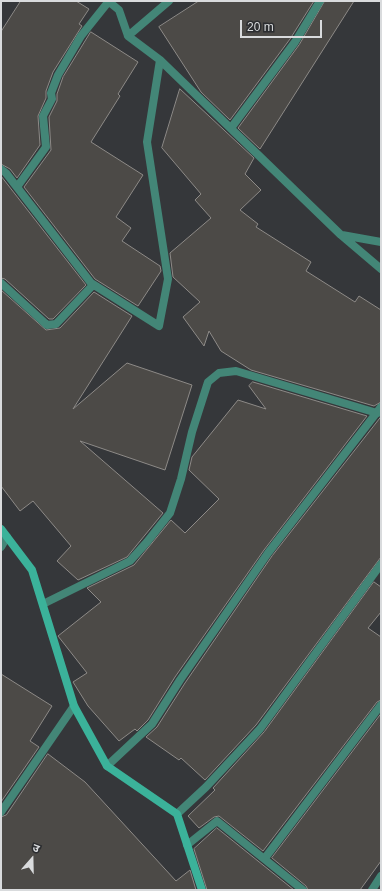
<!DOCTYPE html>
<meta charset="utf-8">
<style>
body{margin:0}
#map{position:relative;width:382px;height:891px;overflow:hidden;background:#35373a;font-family:Helvetica,"Noto Sans Devanagari",sans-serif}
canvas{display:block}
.frame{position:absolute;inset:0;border:2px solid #d9dbdd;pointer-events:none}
.north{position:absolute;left:12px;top:839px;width:40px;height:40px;-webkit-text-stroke:3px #2b2d30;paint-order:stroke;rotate:20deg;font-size:11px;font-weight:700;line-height:16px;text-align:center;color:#d9dbdd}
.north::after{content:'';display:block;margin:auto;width:14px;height:18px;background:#d9dbdd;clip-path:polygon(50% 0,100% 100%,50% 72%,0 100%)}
.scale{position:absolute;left:240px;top:20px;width:82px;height:18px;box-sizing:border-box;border:2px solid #d9dbdd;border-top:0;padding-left:5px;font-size:12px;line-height:14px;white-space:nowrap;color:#d9dbdd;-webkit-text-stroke:3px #2b2d30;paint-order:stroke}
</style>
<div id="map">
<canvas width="382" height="891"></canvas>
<div class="frame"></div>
<div class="north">उ</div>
<div class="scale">20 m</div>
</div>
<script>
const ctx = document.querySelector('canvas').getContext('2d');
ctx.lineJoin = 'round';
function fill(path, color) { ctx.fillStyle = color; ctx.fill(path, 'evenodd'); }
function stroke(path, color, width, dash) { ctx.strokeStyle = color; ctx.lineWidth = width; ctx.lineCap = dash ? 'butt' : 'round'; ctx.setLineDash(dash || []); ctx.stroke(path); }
const building = new Path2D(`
 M 21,1 L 76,1 L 89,9 L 79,24 L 82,26 L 53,72 L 46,91 L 46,98 L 38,116 L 40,145 L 17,178 L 10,169 L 1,164 L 1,32 Z
 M 199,1 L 314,1 L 290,39 L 230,120 L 201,92 L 159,27 Z
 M 325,1 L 354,1 L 260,149 L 238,128 L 299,45 Z
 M 91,32 L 138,62 L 118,94 L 120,96 L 91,142 L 143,175 L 116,217 L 131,228 L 122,241 L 160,266 L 161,271 L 138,306 L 95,279 L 24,187 L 51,150 L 49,117 L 57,101 L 57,94 L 63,77 Z
 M 180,89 L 254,158 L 245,174 L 261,190 L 240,210 L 258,224 L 256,227 L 311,262 L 306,271 L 355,302 L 359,296 L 381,310 L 381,402 L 374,406 L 251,370 L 221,351 L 209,331 L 204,346 L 183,317 L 200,302 L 173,277 L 170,253 L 211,218 L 195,200 L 201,194 L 162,148 Z
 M 1,176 L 86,285 L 53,319 L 49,319 L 5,279 L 1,278 Z
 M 1,290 L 46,330 L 60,328 L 94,292 L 132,316 L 73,409 L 127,363 L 192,385 L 165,470 L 80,441 L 163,513 L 127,557 L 78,580 L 57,561 L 71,546 L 33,501 L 20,511 L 1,486 Z
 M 253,382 L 367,416 L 264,550 L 175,677 L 148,720 L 137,731 L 135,729 L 119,741 L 88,706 L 73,682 L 87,673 L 58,636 L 101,602 L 87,588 L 134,565 L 171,520 L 185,533 L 219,499 L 189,470 L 192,457 L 238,400 L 266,409 L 249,386 Z
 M 381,417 L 381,557 L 256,725 L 205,780 L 181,758 L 179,760 L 146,737 L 157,727 L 185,683 L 272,556 Z
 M 374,582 L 381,587 L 381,612 L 368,628 L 381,637 L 381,700 L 377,702 L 263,851 L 219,816 L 214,817 L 199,828 L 188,816 L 215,790 L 213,788 L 264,732 Z
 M 1,674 L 52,706 L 30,741 L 39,747 L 1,802 Z
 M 381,714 L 381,861 L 360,890 L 308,890 L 306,886 L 272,858 Z
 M 48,754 L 85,782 L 176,881 L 190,870 L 196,890 L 1,890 L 1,817 L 6,815 Z
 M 217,828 L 294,890 L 207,890 L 194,849 Z`);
fill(building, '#4c4a47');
stroke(building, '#8d8a87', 1);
stroke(new Path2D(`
 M 108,1 L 119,10 L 128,36 L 160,60 L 341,235 L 381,269
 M 128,36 L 169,1
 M 231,128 L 295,42 L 320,1
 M 1,169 L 6,173 L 91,283 L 159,326 L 168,279 L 147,142 L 160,60
 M 17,187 L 46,147 L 43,116 L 52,99 L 51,93 L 58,75 L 81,36 L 109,1
 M 342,235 L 381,242
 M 1,283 L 47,325 L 56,324 L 93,285
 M 1,547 L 7,537
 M 43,604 L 130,561 L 147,542 L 170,513 L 181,479 L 192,432 L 208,382 L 219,373 L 236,371 L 377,413
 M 107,766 L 152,724 L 180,680 L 268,553 L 381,407
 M 1,812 L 74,706
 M 177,814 L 206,787 L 260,729 L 381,564
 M 187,845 L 217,821 L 303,890
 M 265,858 L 381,705
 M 372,890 L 381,876`), '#438677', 8);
stroke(new Path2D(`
 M 1,529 L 32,570 L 74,706 L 107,766 L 177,814 L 202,890`), '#3bb29a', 8);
</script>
